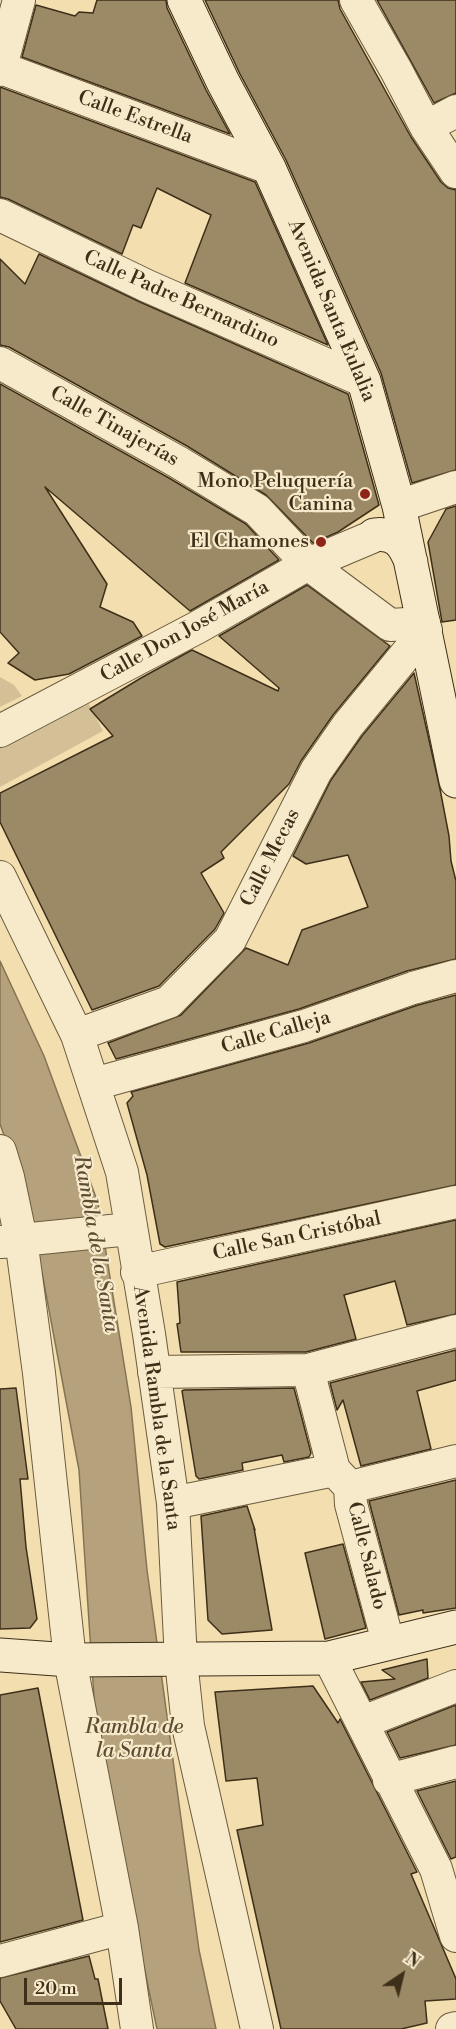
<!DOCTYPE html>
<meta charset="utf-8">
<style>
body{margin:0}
#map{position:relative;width:456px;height:2029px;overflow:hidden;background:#f3deaf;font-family:"Libre Bodoni",serif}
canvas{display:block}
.north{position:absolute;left:372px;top:1945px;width:60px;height:60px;-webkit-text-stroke:4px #f7eacb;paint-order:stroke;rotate:35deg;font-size:16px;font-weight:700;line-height:24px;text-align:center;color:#3e2f19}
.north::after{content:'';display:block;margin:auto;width:21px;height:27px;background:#3e2f19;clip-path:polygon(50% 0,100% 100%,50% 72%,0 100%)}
.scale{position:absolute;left:24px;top:1978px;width:98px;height:27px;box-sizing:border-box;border:3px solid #3e2f19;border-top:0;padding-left:8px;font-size:18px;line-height:21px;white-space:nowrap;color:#3e2f19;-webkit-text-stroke:4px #f7eacb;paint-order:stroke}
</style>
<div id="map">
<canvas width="456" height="2029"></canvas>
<div class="north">N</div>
<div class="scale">20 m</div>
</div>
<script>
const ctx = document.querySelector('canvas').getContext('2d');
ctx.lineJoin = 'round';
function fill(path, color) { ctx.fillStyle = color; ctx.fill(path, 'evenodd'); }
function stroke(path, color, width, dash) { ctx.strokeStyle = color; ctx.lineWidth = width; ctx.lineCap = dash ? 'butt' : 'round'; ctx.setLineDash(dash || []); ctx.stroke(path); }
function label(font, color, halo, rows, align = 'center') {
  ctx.font = font + ' "Libre Bodoni",serif'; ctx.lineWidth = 4.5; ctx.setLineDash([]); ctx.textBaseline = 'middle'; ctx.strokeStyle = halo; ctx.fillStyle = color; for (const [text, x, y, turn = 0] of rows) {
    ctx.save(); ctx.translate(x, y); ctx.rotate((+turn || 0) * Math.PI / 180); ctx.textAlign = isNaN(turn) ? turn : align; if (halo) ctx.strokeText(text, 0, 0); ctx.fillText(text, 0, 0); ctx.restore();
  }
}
fill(new Path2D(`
 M 0,677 L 14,685 L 22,696 L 0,707 Z
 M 88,702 L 103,731 L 0,787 L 0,741 Z`), '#d4c096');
const water = new Path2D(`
 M 0,961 L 44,1056 L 98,1203 L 131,1407 L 147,1570 L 199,1950 L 216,2029 L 157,2029 L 97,1743 L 79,1470 L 43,1278 L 18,1174 L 0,1124 Z`);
fill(water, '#b5a27c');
stroke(water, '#857454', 1.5);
const building = new Path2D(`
 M 97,0 L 166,0 L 167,8 L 206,90 L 230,134 L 22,57 L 36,5 L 75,16 L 79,12 L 93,13 Z
 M 205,0 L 338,0 L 340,9 L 411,137 L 441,182 L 448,188 L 456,190 L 456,470 L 412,483 L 381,373 L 286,160 L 240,74 Z
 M 377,0 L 456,0 L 456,93 L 434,103 Z
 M 0,87 L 255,182 L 328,345 L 185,283 L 211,215 L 157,188 L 141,228 L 133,225 L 122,254 L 8,199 L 0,197 Z
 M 39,254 L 140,302 L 348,394 L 379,505 L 338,532 L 313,543 L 266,495 L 187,446 L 9,347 L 0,345 L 0,259 L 25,284 Z
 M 0,384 L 169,478 L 246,524 L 279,560 L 190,611 L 45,487 L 107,584 L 100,607 L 133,622 L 142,636 L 69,674 L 35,680 L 8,663 L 19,653 L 0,632 Z
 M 456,506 L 456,620 L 442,622 L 428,542 L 446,509 Z
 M 307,585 L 390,646 L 333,715 L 301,761 L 289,784 L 221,852 L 224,858 L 201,873 L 224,913 L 215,929 L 159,986 L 92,1010 L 0,822 L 0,793 L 113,736 L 90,709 L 141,678 L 192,650 L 278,691 L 279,688 L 219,636 Z
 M 414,673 L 440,789 L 449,836 L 451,861 L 456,881 L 456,959 L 407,971 L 299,1009 L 116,1059 L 108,1043 L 181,1015 L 246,948 L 288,965 L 302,930 L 368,907 L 348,855 L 306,864 L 293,856 L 331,780 L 362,736 Z
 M 456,995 L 456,1185 L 165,1247 L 160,1244 L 147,1175 L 127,1103 L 133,1096 L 131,1092 L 309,1043 L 418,1005 Z
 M 456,1220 L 456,1314 L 407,1325 L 395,1281 L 344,1295 L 356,1339 L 306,1352 L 181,1352 L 177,1324 L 180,1323 L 177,1282 Z
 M 456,1350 L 456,1380 L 417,1391 L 431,1449 L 361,1466 L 343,1400 L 337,1410 L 330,1383 Z
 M 16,1388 L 28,1479 L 20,1479 L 26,1547 L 37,1619 L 30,1628 L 0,1629 L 0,1389 Z
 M 294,1388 L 311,1453 L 309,1457 L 284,1462 L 282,1455 L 242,1463 L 243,1470 L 199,1479 L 196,1476 L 182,1391 L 184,1390 Z
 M 456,1480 L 456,1608 L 423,1613 L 423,1610 L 399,1615 L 369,1501 Z
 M 247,1506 L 255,1530 L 254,1528 L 272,1630 L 222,1634 L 208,1620 L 201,1516 Z
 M 343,1544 L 366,1628 L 325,1639 L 305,1553 Z
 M 427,1659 L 428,1678 L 370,1700 L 361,1682 L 395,1679 L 382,1670 Z
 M 313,1686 L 338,1723 L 340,1719 L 417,1872 L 411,1874 L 456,1979 L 456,1999 L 425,2001 L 427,2023 L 401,2029 L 281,2029 L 237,1830 L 263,1825 L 257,1778 L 226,1781 L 215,1692 Z
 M 38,1688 L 83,1920 L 0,1942 L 0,1695 Z
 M 456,1705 L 456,1745 L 400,1758 L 387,1732 Z
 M 456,1781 L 456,1857 L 451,1859 L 417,1791 Z
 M 89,1956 L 95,1979 L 98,1979 L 108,2029 L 16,2029 L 0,2001 L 0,1978 Z`);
fill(building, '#9c8a67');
stroke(building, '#3e2f19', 1.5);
const street = new Path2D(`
 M 356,0 L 396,70 L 426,127 L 456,172
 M 1,68 L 269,168
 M 0,70 L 19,0
 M 426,127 L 456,111
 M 0,215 L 147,286 L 364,381
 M 0,363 L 178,462 L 257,510 L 308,564 L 390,625 L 424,623
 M 399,506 L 456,487
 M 0,731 L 198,627 L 308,564 L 372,537
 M 0,877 L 77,1035 L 122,1172 L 149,1334 L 173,1503 L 181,1660 L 188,1726 L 257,2029
 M 77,1035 L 169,1002 L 230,940 L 316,771 L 348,725 L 426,630
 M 94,1084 L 304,1026 L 413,988 L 456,976
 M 0,1151 L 8,1177 L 21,1239 L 39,1373 L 70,1660 L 122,1928 L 137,2029
 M 1,1242 L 130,1229
 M 137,1272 L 456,1202
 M 308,1370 L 334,1470 L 350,1487 L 351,1504 L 388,1642
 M 154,1372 L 308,1370 L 456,1331
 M 350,1487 L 456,1461
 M 173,1503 L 334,1470
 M 329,1658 L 436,1869 L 456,1936
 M 363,1722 L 456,1686
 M 389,1780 L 456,1762
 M 0,1961 L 122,1928
 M 452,2029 L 456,2028`);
const secondary = new Path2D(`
 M 184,0 L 223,82 L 269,168 L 364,381 L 399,506 L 456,781
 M 374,535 C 396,532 404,544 411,562
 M 0,1655 L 70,1660 L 329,1658 L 456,1627`);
stroke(street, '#6b5b3e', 34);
stroke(secondary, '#3e2f19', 35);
stroke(street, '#f7eacb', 32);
stroke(secondary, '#f7eacb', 33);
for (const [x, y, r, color] of [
 [365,494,6,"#8f2418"],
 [321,542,6,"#8f2418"]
]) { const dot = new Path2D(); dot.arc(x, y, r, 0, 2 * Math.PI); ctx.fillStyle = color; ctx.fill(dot); stroke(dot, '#f7eacb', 2); }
label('20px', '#3e2f19', '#f7eacb', [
 ["Calle Estrella",135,118,20],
 ["Calle Padre Bernardino",181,300,24],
 ["Avenida Santa Eulalia",331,311,67],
 ["Calle Tinajerías",114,427,29],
 ["Calle Don José María",185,632,-29],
 ["Calle Mecas",271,858,-63],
 ["Calle Calleja",276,1033,-16],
 ["Calle San Cristóbal",297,1237,-12],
 ["Avenida Rambla de la Santa",156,1408,82],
 ["Calle Salado",366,1556,76]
]);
label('20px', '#3e2f19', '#f7eacb', [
 ["Mono Peluquería",353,482],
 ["Canina",353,505],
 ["El Chamones",309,542]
], 'right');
label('italic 21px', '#5c4c32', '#f7eacb', [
 ["Rambla de la Santa",95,1244,80],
 ["Rambla de",134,1728],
 ["la Santa",134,1752]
]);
</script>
